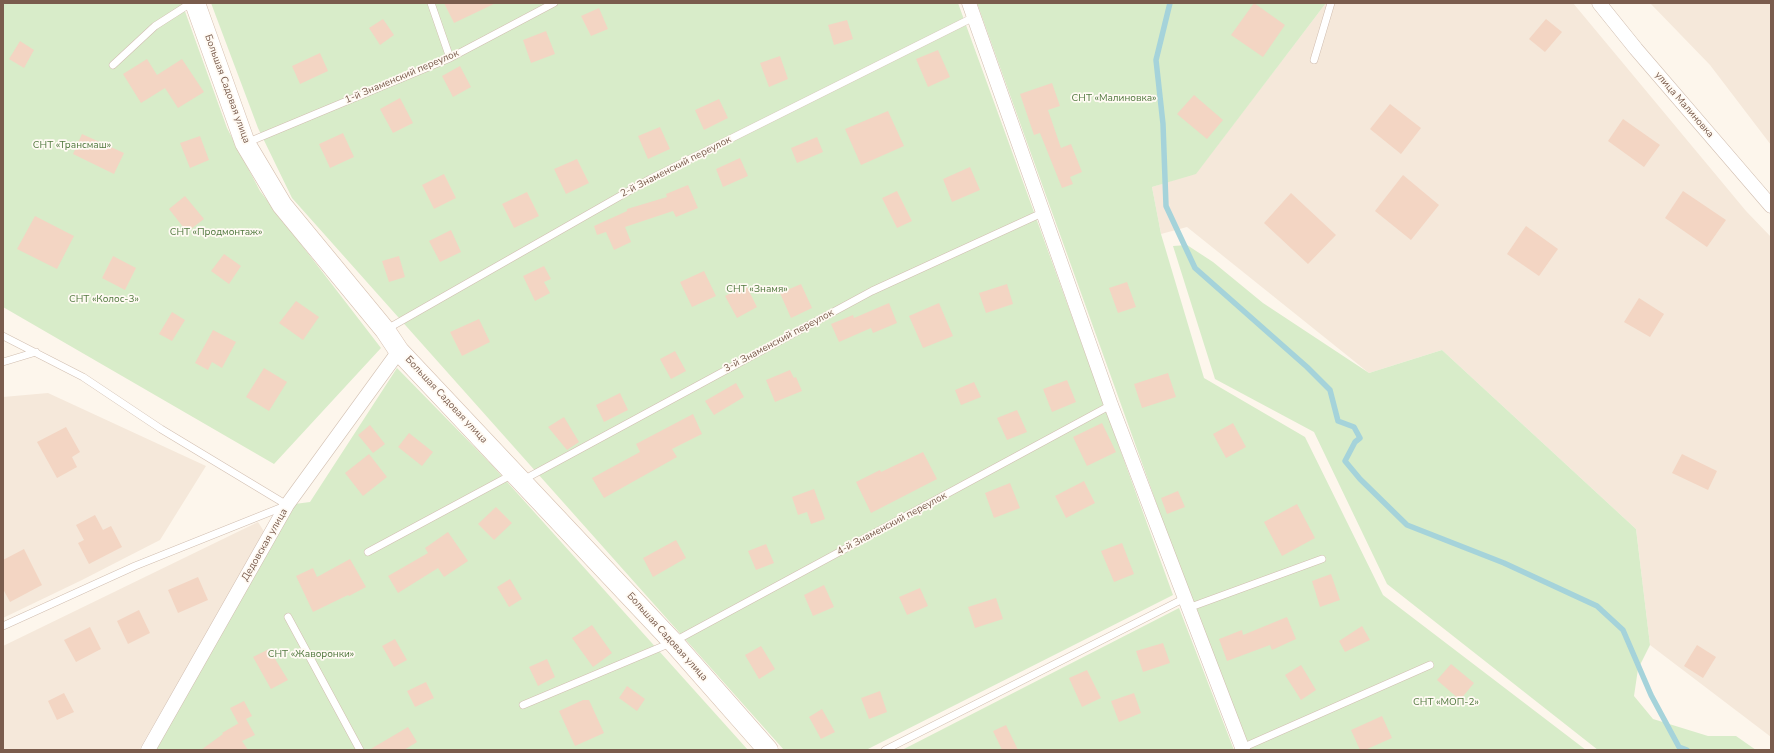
<!DOCTYPE html>
<meta charset="utf-8">
<style>
body{margin:0}
#map{position:relative;width:1774px;height:753px;overflow:hidden;background:#fdf6ec;font-family:"Nunito Sans",sans-serif}
canvas{display:block}
.frame{position:absolute;inset:0;border:4px solid #7a5c4d;pointer-events:none}
</style>
<div id="map">
<canvas width="1774" height="753"></canvas>
<div class="frame"></div>
</div>
<script>
const ctx = document.querySelector('canvas').getContext('2d');
ctx.lineJoin = 'round';
function fill(path, color) { ctx.fillStyle = color; ctx.fill(path, 'evenodd'); }
function stroke(path, color, width, dash) { ctx.strokeStyle = color; ctx.lineWidth = width; ctx.lineCap = dash ? 'butt' : 'round'; ctx.setLineDash(dash || []); ctx.stroke(path); }
function label(font, color, halo, rows, align = 'center') {
  ctx.font = font + ' "Nunito Sans",sans-serif'; ctx.lineWidth = 3.5; ctx.setLineDash([]); ctx.textBaseline = 'middle'; ctx.strokeStyle = halo; ctx.fillStyle = color; for (const [text, x, y, turn = 0] of rows) {
    ctx.save(); ctx.translate(x, y); ctx.rotate((+turn || 0) * Math.PI / 180); ctx.textAlign = isNaN(turn) ? turn : align; if (halo) ctx.strokeText(text, 0, 0); ctx.fillText(text, 0, 0); ctx.restore();
  }
}
fill(new Path2D(`
 M 1326,3 L 1573,3 L 1746,211 L 1771,237 L 1771,737 L 1650,645 L 1636,529 L 1442,350 L 1369,373 L 1187,227 L 1161,234 L 1152,187 L 1196,173 Z
 M 1650,3 L 1771,3 L 1771,145 L 1710,65 Z
 M 48,393 L 206,466 L 160,540 L 82,580 L 3,618 L 3,397 Z
 M 258,522 L 265,533 L 139,750 L 3,750 L 3,646 Z`), '#f5e8da');
fill(new Path2D(`
 M 3,3 L 182,3 L 227,128 L 260,191 L 381,348 L 274,464 L 3,307 Z
 M 211,3 L 958,3 L 1173,595 L 866,750 L 784,750 L 292,198 L 258,128 Z
 M 977,3 L 1326,3 L 1196,174 L 1152,187 L 1161,234 L 1204,378 L 1305,437 L 1383,595 L 1586,750 L 1250,750 L 1166,530 Z
 M 1187,245 L 1213,262 L 1263,303 L 1369,373 L 1442,350 L 1636,529 L 1650,645 L 1638,669 L 1634,696 L 1653,719 L 1708,736 L 1736,736 L 1756,750 L 1598,750 L 1387,584 L 1314,432 L 1215,379 L 1173,246 Z
 M 397,368 L 491,464 L 748,750 L 148,750 L 287,505 L 310,502 Z
 M 1179,608 L 1234,750 L 902,750 Z`), '#d8ecc9');
stroke(new Path2D(`
 M 1170,3 L 1156,60 L 1163,124 L 1166,206 L 1195,268 L 1307,367 L 1330,390 L 1338,421 L 1354,427 L 1360,438 L 1355,442 L 1345,461 L 1360,479 L 1407,525 L 1504,563 L 1597,606 L 1623,630 L 1651,695 L 1679,747 L 1687,750`), '#a5d3da', 5.5);
fill(new Path2D(`
 M 444,3 L 496,3 L 454,23 Z
 M 1254,3 L 1285,25 L 1263,57 L 1231,35 Z
 M 599,8 L 608,29 L 591,36 L 581,16 Z
 M 383,19 L 394,35 L 380,45 L 369,28 Z
 M 1546,19 L 1562,32 L 1545,52 L 1529,39 Z
 M 847,20 L 853,39 L 834,45 L 828,25 Z
 M 546,31 L 555,54 L 531,63 L 523,40 Z
 M 20,41 L 34,50 L 24,68 L 9,59 Z
 M 938,50 L 950,77 L 928,87 L 916,59 Z
 M 320,53 L 328,71 L 300,84 L 292,66 Z
 M 780,56 L 788,79 L 769,87 L 760,63 Z
 M 147,59 L 157,75 L 182,59 L 204,92 L 178,108 L 165,88 L 141,103 L 123,74 Z
 M 460,66 L 471,87 L 453,97 L 442,76 Z
 M 1052,83 L 1060,106 L 1048,110 L 1061,148 L 1071,144 L 1082,172 L 1070,177 L 1073,184 L 1062,188 L 1040,133 L 1034,135 L 1020,94 Z
 M 1194,95 L 1223,120 L 1207,139 L 1177,114 Z
 M 400,98 L 413,123 L 393,133 L 380,109 Z
 M 719,99 L 728,118 L 704,130 L 695,110 Z
 M 1390,104 L 1421,128 L 1401,154 L 1370,129 Z
 M 888,111 L 904,146 L 861,165 L 845,129 Z
 M 1623,119 L 1660,145 L 1644,167 L 1608,141 Z
 M 660,127 L 670,149 L 648,159 L 638,136 Z
 M 343,133 L 354,157 L 330,168 L 319,144 Z
 M 82,134 L 124,153 L 114,174 L 73,154 Z
 M 200,136 L 209,160 L 190,168 L 180,143 Z
 M 817,137 L 823,152 L 797,163 L 791,148 Z
 M 740,158 L 748,176 L 723,187 L 716,169 Z
 M 577,159 L 589,183 L 566,194 L 554,169 Z
 M 970,167 L 980,190 L 952,202 L 943,179 Z
 M 444,174 L 456,198 L 434,209 L 422,185 Z
 M 1403,175 L 1439,205 L 1411,240 L 1375,211 Z
 M 688,185 L 698,208 L 676,217 L 673,211 L 625,227 L 631,242 L 614,250 L 606,232 L 597,235 L 594,226 L 627,211 L 627,209 L 667,197 L 666,194 Z
 M 897,191 L 912,221 L 897,228 L 882,198 Z
 M 1683,191 L 1726,220 L 1707,247 L 1665,218 Z
 M 527,192 L 539,216 L 514,228 L 502,204 Z
 M 1291,193 L 1336,235 L 1308,264 L 1264,223 Z
 M 185,196 L 204,219 L 187,232 L 169,209 Z
 M 35,216 L 74,236 L 57,269 L 17,249 Z
 M 1526,226 L 1558,249 L 1539,276 L 1507,254 Z
 M 451,230 L 461,252 L 440,262 L 429,241 Z
 M 224,254 L 241,266 L 229,284 L 211,271 Z
 M 113,256 L 136,268 L 125,290 L 102,278 Z
 M 399,256 L 405,277 L 389,282 L 382,261 Z
 M 544,266 L 551,279 L 544,282 L 550,293 L 535,301 L 523,276 Z
 M 704,271 L 716,296 L 692,307 L 680,282 Z
 M 1127,282 L 1136,307 L 1118,313 L 1109,288 Z
 M 801,284 L 812,308 L 791,318 L 780,293 Z
 M 1007,284 L 1013,304 L 986,313 L 979,293 Z
 M 746,285 L 757,307 L 737,318 L 725,296 Z
 M 1639,298 L 1664,314 L 1650,337 L 1624,322 Z
 M 296,301 L 319,317 L 303,340 L 279,323 Z
 M 889,303 L 897,323 L 873,333 L 871,328 L 839,342 L 831,324 L 853,315 L 854,318 Z
 M 939,303 L 953,336 L 923,348 L 909,316 Z
 M 172,312 L 185,320 L 172,341 L 159,334 Z
 M 479,319 L 490,342 L 462,356 L 450,332 Z
 M 213,330 L 236,342 L 222,368 L 212,362 L 208,370 L 195,363 Z
 M 675,351 L 686,371 L 671,379 L 660,359 Z
 M 264,368 L 287,382 L 269,411 L 246,397 Z
 M 790,370 L 794,378 L 796,377 L 802,391 L 775,402 L 766,380 Z
 M 1168,373 L 1176,397 L 1142,408 L 1134,384 Z
 M 1067,380 L 1076,402 L 1052,412 L 1043,389 Z
 M 974,382 L 981,397 L 961,405 L 955,390 Z
 M 736,383 L 744,397 L 714,415 L 705,401 Z
 M 620,393 L 628,410 L 604,422 L 596,405 Z
 M 1017,410 L 1027,432 L 1007,440 L 997,418 Z
 M 693,414 L 702,434 L 672,449 L 677,457 L 604,498 L 592,478 L 640,452 L 636,444 Z
 M 564,417 L 579,442 L 567,450 L 548,427 Z
 M 1102,423 L 1116,452 L 1087,466 L 1073,437 Z
 M 1233,423 L 1246,447 L 1226,458 L 1213,434 Z
 M 370,425 L 385,444 L 373,453 L 358,435 Z
 M 66,427 L 80,452 L 72,457 L 77,467 L 57,478 L 37,442 Z
 M 409,433 L 433,452 L 422,466 L 398,447 Z
 M 923,452 L 937,479 L 871,513 L 856,482 L 880,470 L 881,472 Z
 M 369,454 L 387,477 L 363,496 L 345,473 Z
 M 1682,454 L 1717,471 L 1708,490 L 1672,473 Z
 M 1084,481 L 1095,503 L 1066,518 L 1055,496 Z
 M 1010,483 L 1020,508 L 994,518 L 985,493 Z
 M 814,489 L 825,519 L 811,524 L 807,512 L 798,515 L 792,497 Z
 M 1178,491 L 1185,507 L 1167,514 L 1161,498 Z
 M 1297,504 L 1315,538 L 1282,556 L 1264,522 Z
 M 496,507 L 512,523 L 494,540 L 478,524 Z
 M 95,515 L 103,530 L 111,526 L 122,547 L 89,564 L 78,543 L 84,540 L 76,525 Z
 M 448,532 L 468,561 L 444,577 L 438,568 L 398,593 L 388,576 L 428,553 L 425,548 Z
 M 676,540 L 686,558 L 653,577 L 643,558 Z
 M 1122,543 L 1134,574 L 1114,582 L 1101,551 Z
 M 766,544 L 774,563 L 756,570 L 748,551 Z
 M 24,549 L 42,585 L 10,602 L 3,589 L 3,560 Z
 M 350,559 L 366,587 L 349,596 L 348,595 L 313,612 L 296,576 L 313,568 L 317,577 Z
 M 1331,574 L 1340,600 L 1320,607 L 1312,581 Z
 M 198,577 L 208,600 L 178,613 L 168,590 Z
 M 510,579 L 522,599 L 509,607 L 497,587 Z
 M 824,585 L 834,607 L 813,616 L 804,595 Z
 M 920,588 L 928,606 L 907,615 L 899,597 Z
 M 996,598 L 1003,619 L 975,628 L 968,607 Z
 M 139,610 L 150,633 L 128,644 L 117,621 Z
 M 1287,617 L 1296,639 L 1272,650 L 1270,645 L 1227,661 L 1219,639 L 1242,630 L 1243,635 Z
 M 592,625 L 612,653 L 593,667 L 572,638 Z
 M 1362,626 L 1370,640 L 1345,652 L 1339,641 Z
 M 90,627 L 101,649 L 76,662 L 64,640 Z
 M 395,639 L 407,660 L 394,667 L 382,646 Z
 M 1163,643 L 1170,663 L 1143,672 L 1136,651 Z
 M 1697,645 L 1716,657 L 1703,678 L 1684,666 Z
 M 761,646 L 775,669 L 759,679 L 745,655 Z
 M 269,649 L 288,680 L 271,689 L 253,657 Z
 M 547,659 L 555,677 L 538,686 L 529,667 Z
 M 1451,664 L 1474,683 L 1460,700 L 1437,680 Z
 M 1301,665 L 1316,690 L 1301,700 L 1285,675 Z
 M 1087,670 L 1101,698 L 1082,707 L 1069,678 Z
 M 426,682 L 434,698 L 415,707 L 407,691 Z
 M 627,686 L 645,699 L 637,711 L 619,698 Z
 M 880,691 L 887,712 L 869,719 L 861,698 Z
 M 64,693 L 74,712 L 57,720 L 48,701 Z
 M 1134,693 L 1141,713 L 1119,722 L 1111,701 Z
 M 583,700 L 589,700 L 604,733 L 575,746 L 559,711 Z
 M 244,701 L 252,716 L 246,719 L 255,735 L 242,741 L 248,750 L 201,750 L 223,734 L 222,733 L 239,723 L 238,723 L 230,708 Z
 M 822,709 L 835,732 L 821,739 L 809,717 Z
 M 1382,716 L 1392,738 L 1365,750 L 1360,750 L 1351,730 Z
 M 1006,725 L 1018,750 L 1002,750 L 993,731 Z
 M 408,727 L 417,742 L 404,750 L 369,750 Z`), '#f3d5c3');
const lane = new Path2D(`
 M 431,3 L 450,58
 M 1314,60 L 1331,3
 M 113,65 L 155,26 L 191,3
 M 246,143 L 450,58 L 554,3
 M 387,329 L 650,179 L 974,17
 M 3,336 L 83,377 L 161,429 L 287,505
 M 3,362 L 36,352
 M 523,480 L 872,291 L 1042,213
 M 368,552 L 513,474
 M 1188,608 L 1322,559
 M 288,617 L 360,750
 M 3,626 L 135,566 L 285,506
 M 523,705 L 673,642 L 1111,405
 M 1242,748 L 1430,665
 M 885,750 L 1185,598`);
const street = new Path2D(`
 M 969,3 L 1111,405 L 1243,750
 M 1599,3 L 1636,49 L 1771,206
 M 148,750 L 287,505 L 399,351`);
const secondary = new Path2D(`
 M 195,3 L 245,143 L 282,205 L 385,330 L 399,351 L 673,642 L 768,750`);
stroke(lane, '#d1beb0', 8);
stroke(street, '#d1beb0', 15);
stroke(secondary, '#d6c0b0', 21);
stroke(lane, '#fff', 7);
stroke(street, '#fff', 14);
stroke(secondary, '#fff', 20);
label('10px', '#7a5c4d', '#fffaf3', [
 ["1-й Знаменский переулок",402,77,-23],
 ["Большая Садовая улица",227,89,70],
 ["улица Малиновка",1684,105,49],
 ["2-й Знаменский переулок",676,167,-27],
 ["3-й Знаменский переулок",779,341,-28],
 ["Большая Садовая улица",446,400,47],
 ["4-й Знаменский переулок",892,524,-28],
 ["Дедовская улица",265,545,-60],
 ["Большая Садовая улица",667,637,48]
]);
label('10px', '#537a41', '#fffaf3', [
 ["СНТ «Малиновка»",1114,99],
 ["СНТ «Трансмаш»",72,146],
 ["СНТ «Продмонтаж»",216,233],
 ["СНТ «Знамя»",757,290],
 ["СНТ «Колос-3»",104,300],
 ["СНТ «Жаворонки»",311,655],
 ["СНТ «МОП-2»",1446,703]
]);
</script>
